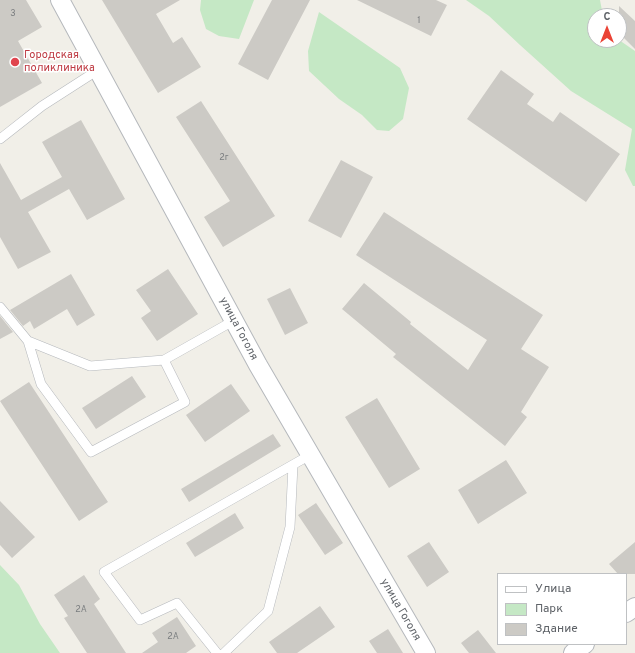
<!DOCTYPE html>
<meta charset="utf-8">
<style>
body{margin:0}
#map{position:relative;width:635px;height:653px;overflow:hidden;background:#f1efe8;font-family:Overpass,sans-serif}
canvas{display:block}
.legend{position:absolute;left:497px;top:573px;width:130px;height:72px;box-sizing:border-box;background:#fff;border:1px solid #bfc1c3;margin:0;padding:5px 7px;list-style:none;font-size:12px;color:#5f6368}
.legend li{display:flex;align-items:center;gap:8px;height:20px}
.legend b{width:20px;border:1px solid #bfc1c3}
.north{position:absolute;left:587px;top:8px;width:40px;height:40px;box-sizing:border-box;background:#fff;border:1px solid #bfc1c3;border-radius:50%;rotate:0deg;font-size:11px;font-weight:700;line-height:16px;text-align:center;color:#5f6368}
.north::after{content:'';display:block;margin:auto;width:14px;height:18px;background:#ea4335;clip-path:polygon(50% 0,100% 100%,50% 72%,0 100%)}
</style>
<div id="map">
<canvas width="635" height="653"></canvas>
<ul class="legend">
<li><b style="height:5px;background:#fff"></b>Улица</li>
<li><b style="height:11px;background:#c5e8c5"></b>Парк</li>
<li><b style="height:11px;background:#cccac5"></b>Здание</li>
</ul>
<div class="north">С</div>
</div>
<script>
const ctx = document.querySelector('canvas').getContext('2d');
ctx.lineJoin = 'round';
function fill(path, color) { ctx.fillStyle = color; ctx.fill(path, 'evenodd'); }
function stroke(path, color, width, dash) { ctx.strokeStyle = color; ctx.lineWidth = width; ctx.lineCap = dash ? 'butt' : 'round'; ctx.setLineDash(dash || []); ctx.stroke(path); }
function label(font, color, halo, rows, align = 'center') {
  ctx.font = font + ' Overpass,sans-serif'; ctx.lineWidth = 3; ctx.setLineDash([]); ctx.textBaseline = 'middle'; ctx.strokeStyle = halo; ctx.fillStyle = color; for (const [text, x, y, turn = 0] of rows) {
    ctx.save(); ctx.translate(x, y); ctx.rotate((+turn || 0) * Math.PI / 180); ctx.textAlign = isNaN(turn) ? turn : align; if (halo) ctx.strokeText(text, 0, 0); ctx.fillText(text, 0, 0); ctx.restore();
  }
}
fill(new Path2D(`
 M 201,0 L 254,0 L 239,39 L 219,36 L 206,29 L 200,10 Z
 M 466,0 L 600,0 L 603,16 L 595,16 L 595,40 L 619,40 L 635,51 L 635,186 L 633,186 L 625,170 L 632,129 L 571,91 L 520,45 L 489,16 Z
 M 319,12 L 400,68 L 409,88 L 403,119 L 389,131 L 377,130 L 362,115 L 339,99 L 309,71 L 308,51 Z
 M 0,565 L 19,585 L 40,624 L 60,653 L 0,653 Z`), '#c5e8c5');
fill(new Path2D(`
 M 0,0 L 26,0 L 42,27 L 18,41 L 42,83 L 0,107 Z
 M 102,0 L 180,0 L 156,14 L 173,43 L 182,37 L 201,67 L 158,93 Z
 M 272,0 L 310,0 L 268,80 L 238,64 Z
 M 357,0 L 436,0 L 447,5 L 431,36 Z
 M 619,6 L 635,21 L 635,49 L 619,33 Z
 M 501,70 L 534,94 L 527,104 L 553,122 L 560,112 L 620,154 L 586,202 L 467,119 Z
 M 201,101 L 275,216 L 223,247 L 204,217 L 230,201 L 176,117 Z
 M 81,120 L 125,199 L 87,220 L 69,189 L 28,212 L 51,252 L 18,269 L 0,237 L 0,163 L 21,200 L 62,177 L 42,142 Z
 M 341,160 L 373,177 L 341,238 L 308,221 Z
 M 384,212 L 543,315 L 521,349 L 549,367 L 521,412 L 527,417 L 505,446 L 393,357 L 396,354 L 342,309 L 364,283 L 411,322 L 410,324 L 468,370 L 487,340 L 356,255 Z
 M 168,269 L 198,314 L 157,341 L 141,318 L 151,311 L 136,290 Z
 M 71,274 L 95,315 L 77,326 L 67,309 L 34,329 L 30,321 L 23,326 L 10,310 Z
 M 290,288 L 308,323 L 285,335 L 267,299 Z
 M 0,316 L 13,332 L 0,339 Z
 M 132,376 L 146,397 L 96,429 L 82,408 Z
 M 29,382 L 108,502 L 79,521 L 0,401 Z
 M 231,384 L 250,411 L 205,442 L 186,415 Z
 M 377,398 L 420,469 L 389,488 L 345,417 Z
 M 273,434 L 281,446 L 189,502 L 181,489 Z
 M 506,460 L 527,493 L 478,524 L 458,490 Z
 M 0,501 L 35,537 L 12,558 L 0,545 Z
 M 316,503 L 343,543 L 325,555 L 298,515 Z
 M 235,513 L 244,528 L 195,557 L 186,543 Z
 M 429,542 L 449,572 L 427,587 L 407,556 Z
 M 635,542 L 635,574 L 618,574 L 609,564 Z
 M 84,575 L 100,599 L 94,604 L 126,653 L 87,653 L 64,618 L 68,616 L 54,595 Z
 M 320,606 L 335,627 L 297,653 L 277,653 L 269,642 Z
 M 177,617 L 196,646 L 186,653 L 142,653 L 158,642 L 152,633 Z
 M 388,629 L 403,653 L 377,653 L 369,641 Z
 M 478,630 L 496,653 L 469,653 L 461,643 Z`), '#cccac5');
const lane = new Path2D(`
 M 0,139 L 42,106 L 98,70
 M 0,307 L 28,341 L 90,366 L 164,360 L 233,321
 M 28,341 L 41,384 L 91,452 L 185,402 L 164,360
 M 217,653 L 177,603 L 140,620 L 104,572 L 310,455
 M 224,653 L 268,611 L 290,527 L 293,465`);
const street = new Path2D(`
 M 60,0 L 258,365 L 426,653
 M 626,613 L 635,607
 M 573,653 L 585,644`);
stroke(lane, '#b5b8bc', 10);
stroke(street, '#b5b8bc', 20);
stroke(lane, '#fff', 9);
stroke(street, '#fff', 18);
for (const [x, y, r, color] of [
 [15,62,5,"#e0444e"]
]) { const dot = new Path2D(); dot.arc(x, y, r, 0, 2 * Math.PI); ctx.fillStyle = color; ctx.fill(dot); stroke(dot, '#fff', 1.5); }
label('9px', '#7a7d7f', null, [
 ["3",13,14],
 ["1",419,21],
 ["2г",224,158],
 ["2А",81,610],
 ["2А",173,637]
]);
label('11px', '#be3a42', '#fff', [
 ["Городская",24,56],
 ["поликлиника",24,69]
], 'left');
label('11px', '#5f6368', '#fff', [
 ["улица Гоголя",238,329,62],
 ["улица Гоголя",400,610,60]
]);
</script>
